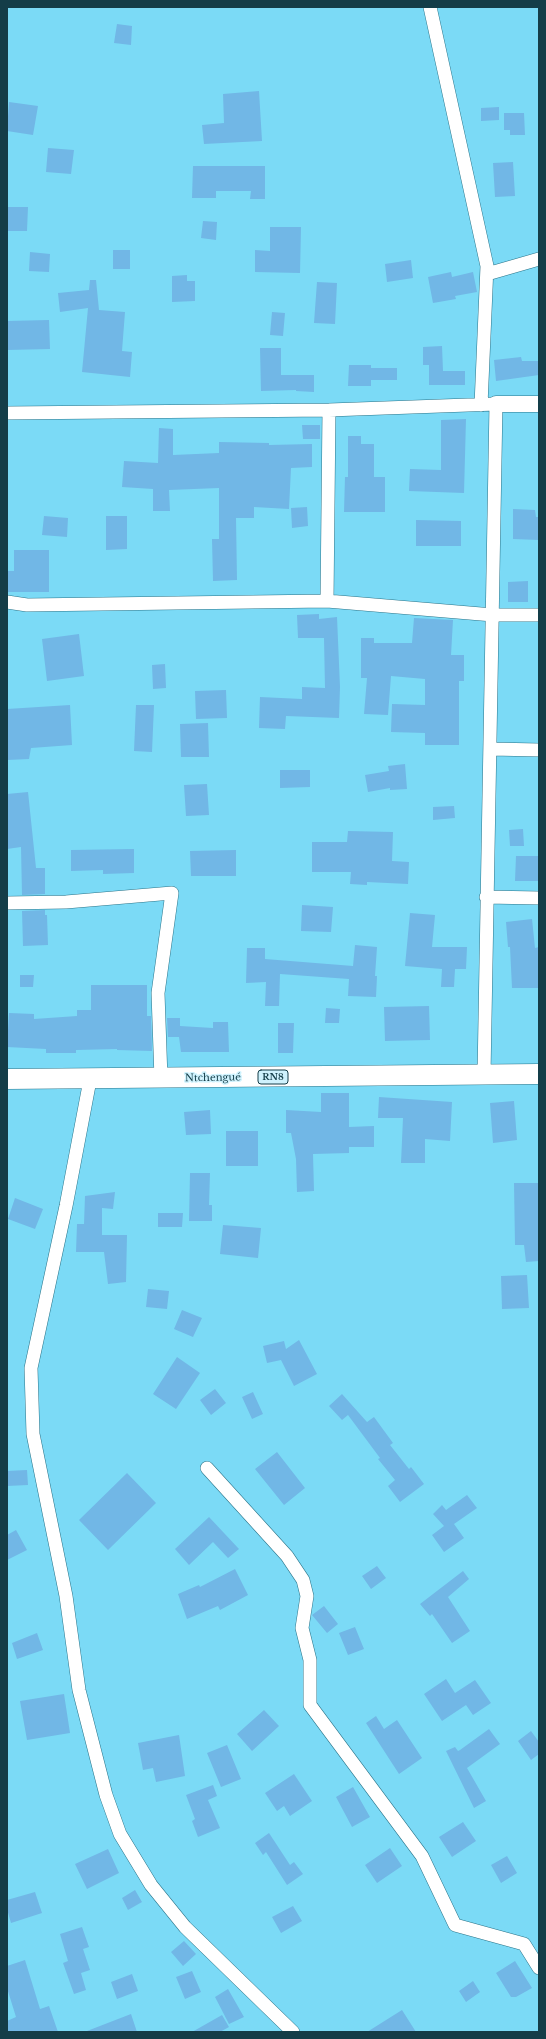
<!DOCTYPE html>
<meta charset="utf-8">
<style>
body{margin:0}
#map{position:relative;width:546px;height:2039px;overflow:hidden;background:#7bdaf6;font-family:"Libre Baskerville",serif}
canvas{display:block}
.frame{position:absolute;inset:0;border:8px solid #143d48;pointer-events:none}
</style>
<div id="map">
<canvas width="546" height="2039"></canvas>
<div class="frame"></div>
</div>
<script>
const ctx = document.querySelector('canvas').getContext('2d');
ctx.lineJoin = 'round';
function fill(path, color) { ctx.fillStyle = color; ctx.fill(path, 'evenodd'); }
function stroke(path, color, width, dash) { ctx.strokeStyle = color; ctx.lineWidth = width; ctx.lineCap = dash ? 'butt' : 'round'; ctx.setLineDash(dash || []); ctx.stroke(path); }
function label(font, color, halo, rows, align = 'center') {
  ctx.font = font + ' "Libre Baskerville",serif'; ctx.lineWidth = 3; ctx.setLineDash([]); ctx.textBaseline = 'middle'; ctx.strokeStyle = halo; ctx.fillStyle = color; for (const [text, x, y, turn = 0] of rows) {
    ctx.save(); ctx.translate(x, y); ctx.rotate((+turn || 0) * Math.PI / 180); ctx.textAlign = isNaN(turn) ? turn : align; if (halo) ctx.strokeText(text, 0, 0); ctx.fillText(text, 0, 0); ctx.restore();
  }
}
fill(new Path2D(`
 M 117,24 L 132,26 L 131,45 L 114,43 Z
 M 259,91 L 262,141 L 204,144 L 202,125 L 224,123 L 223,94 Z
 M 9,102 L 38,106 L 33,135 L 7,131 Z
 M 499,107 L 499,120 L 481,121 L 481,108 Z
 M 504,113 L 524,113 L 525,135 L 510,135 L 510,130 L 504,130 Z
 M 48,148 L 74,150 L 71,174 L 46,172 Z
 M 513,162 L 515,196 L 495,197 L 493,163 Z
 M 193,166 L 265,166 L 265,199 L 250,199 L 251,191 L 216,191 L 216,198 L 192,198 Z
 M 7,207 L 28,207 L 27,231 L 7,231 Z
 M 203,221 L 217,222 L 216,240 L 201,238 Z
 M 270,227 L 301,227 L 300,273 L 255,272 L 255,250 L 270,251 Z
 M 113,250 L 130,250 L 130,269 L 113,269 Z
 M 30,252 L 50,254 L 49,272 L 29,271 Z
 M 411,260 L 413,278 L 387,282 L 385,264 Z
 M 451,272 L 452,277 L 473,272 L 477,292 L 455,296 L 456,299 L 433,303 L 428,277 Z
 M 187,275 L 187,281 L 195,281 L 195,301 L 172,302 L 172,276 Z
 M 90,280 L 96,280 L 99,310 L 125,312 L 122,351 L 132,352 L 130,377 L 82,372 L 88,308 L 60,312 L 58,293 L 89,290 Z
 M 317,282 L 337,283 L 335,324 L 314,323 Z
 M 272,312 L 285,313 L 283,336 L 270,335 Z
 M 49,320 L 50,349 L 7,350 L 7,321 Z
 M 442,346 L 443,371 L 465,371 L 465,385 L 429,385 L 429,365 L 423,365 L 423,347 Z
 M 260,348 L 281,348 L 281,375 L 314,375 L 314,392 L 296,391 L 296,390 L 261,391 Z
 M 521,357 L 522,361 L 539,361 L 539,375 L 496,381 L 494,360 Z
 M 349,365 L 371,365 L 371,368 L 397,368 L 397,380 L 371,380 L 371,386 L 348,386 Z
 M 466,419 L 464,493 L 409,491 L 410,469 L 441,470 L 441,420 Z
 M 302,425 L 320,425 L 320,439 L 303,439 Z
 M 159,428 L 173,429 L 173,455 L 219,453 L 219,442 L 269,443 L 269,445 L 312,444 L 312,467 L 291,468 L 289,509 L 254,507 L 254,518 L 236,518 L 237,580 L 213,581 L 212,539 L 219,539 L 219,488 L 169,490 L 170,511 L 153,511 L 153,489 L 122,487 L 124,461 L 158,463 Z
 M 348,436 L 361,436 L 361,444 L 374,444 L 374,477 L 385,477 L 385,512 L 344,512 L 345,477 L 348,477 Z
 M 307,507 L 308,526 L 292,528 L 291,508 Z
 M 513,509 L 535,510 L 536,517 L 539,517 L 539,540 L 513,539 Z
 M 44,516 L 68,518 L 67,537 L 42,535 Z
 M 106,516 L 127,516 L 127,549 L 106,550 Z
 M 416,520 L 461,521 L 461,546 L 416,546 Z
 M 14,550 L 49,550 L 49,592 L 7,592 L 7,571 L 14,571 Z
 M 528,581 L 528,602 L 508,602 L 508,582 Z
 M 319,614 L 319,619 L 337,617 L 340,687 L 339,718 L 286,716 L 285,729 L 259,728 L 260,697 L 302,699 L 302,687 L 325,688 L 324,638 L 298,638 L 297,615 Z
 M 414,618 L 453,620 L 451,655 L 464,655 L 464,681 L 459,681 L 459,745 L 425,745 L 425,733 L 391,732 L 392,704 L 425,705 L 425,679 L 391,676 L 388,715 L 364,714 L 367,678 L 361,678 L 361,638 L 374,638 L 374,643 L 412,643 Z
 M 79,634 L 84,676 L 47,681 L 42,639 Z
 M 165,664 L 166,688 L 153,689 L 152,665 Z
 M 226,690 L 227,718 L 196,719 L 195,691 Z
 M 70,705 L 72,745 L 31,748 L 29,759 L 7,760 L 7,709 Z
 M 136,705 L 154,705 L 152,752 L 134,751 Z
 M 208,723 L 209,757 L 181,757 L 180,724 Z
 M 405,764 L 407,789 L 390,790 L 390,788 L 368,792 L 365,775 L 389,771 L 388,766 Z
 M 280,770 L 310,770 L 310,787 L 280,788 Z
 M 207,784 L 209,815 L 186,816 L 184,785 Z
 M 28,792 L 36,868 L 45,868 L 45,894 L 22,895 L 21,847 L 7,849 L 7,794 Z
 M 454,806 L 455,818 L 433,820 L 433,807 Z
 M 523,829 L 524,846 L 510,846 L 509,830 Z
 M 348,831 L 393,832 L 392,861 L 409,862 L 408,884 L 367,882 L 367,885 L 350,884 L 351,872 L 312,872 L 312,842 L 347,842 Z
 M 134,849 L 134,873 L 103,874 L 103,870 L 71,871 L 71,850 Z
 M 236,850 L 236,876 L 191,876 L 190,851 Z
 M 516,856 L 539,856 L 539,881 L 515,881 Z
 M 302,905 L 333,907 L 331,932 L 301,931 Z
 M 45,910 L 45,915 L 47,915 L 48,945 L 23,946 L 22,911 Z
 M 410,913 L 435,915 L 432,947 L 467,947 L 466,969 L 455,969 L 454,987 L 441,987 L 442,969 L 405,966 Z
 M 532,919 L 535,948 L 539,947 L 539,988 L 512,988 L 510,947 L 508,947 L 506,922 Z
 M 355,945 L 377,947 L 375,976 L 377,976 L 376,997 L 348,996 L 349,979 L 280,974 L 279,1006 L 265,1006 L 266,982 L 246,983 L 247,948 L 265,948 L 265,959 L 353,966 Z
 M 20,975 L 34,975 L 33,987 L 20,987 Z
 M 91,985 L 147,985 L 147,1016 L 151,1016 L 152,1051 L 117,1050 L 117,1049 L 76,1050 L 76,1053 L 46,1053 L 46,1049 L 7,1047 L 9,1013 L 34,1014 L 34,1019 L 77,1016 L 77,1010 L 91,1010 Z
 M 429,1006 L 430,1040 L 385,1041 L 384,1007 Z
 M 326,1008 L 340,1009 L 339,1023 L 325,1023 Z
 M 167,1018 L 180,1018 L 180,1026 L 213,1028 L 213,1022 L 228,1022 L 229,1052 L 181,1052 L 179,1037 L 168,1037 Z
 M 278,1023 L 294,1023 L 293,1053 L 278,1053 Z
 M 321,1093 L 349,1093 L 349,1127 L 374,1126 L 374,1147 L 349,1147 L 349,1153 L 313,1154 L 314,1191 L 297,1192 L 296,1159 L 291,1133 L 286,1133 L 286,1110 L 321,1112 Z
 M 379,1097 L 452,1102 L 450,1141 L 425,1139 L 425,1163 L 401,1163 L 403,1118 L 378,1118 Z
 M 514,1101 L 517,1140 L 493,1143 L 490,1103 Z
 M 210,1110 L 211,1134 L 186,1135 L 184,1112 Z
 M 226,1131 L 258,1131 L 258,1166 L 226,1166 Z
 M 190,1173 L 210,1173 L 209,1205 L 212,1205 L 212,1221 L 189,1221 Z
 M 514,1183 L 538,1183 L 539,1261 L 526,1262 L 524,1245 L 515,1245 Z
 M 115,1192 L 113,1209 L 102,1208 L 102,1235 L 127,1235 L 126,1282 L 108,1284 L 104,1252 L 76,1252 L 77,1224 L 84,1224 L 85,1196 Z
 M 15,1198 L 43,1209 L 35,1229 L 8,1219 Z
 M 158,1213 L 183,1213 L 182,1227 L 158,1227 Z
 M 223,1225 L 261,1228 L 258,1258 L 220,1254 Z
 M 527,1275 L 529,1308 L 502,1309 L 501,1276 Z
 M 148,1289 L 169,1291 L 167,1309 L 146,1307 Z
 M 182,1310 L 202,1318 L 193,1337 L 174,1329 Z
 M 299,1340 L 317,1374 L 294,1386 L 281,1360 L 267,1363 L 263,1346 L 284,1341 L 286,1349 Z
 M 177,1357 L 200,1373 L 176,1409 L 153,1394 Z
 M 215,1389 L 226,1403 L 211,1415 L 200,1400 Z
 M 253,1392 L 263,1414 L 252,1419 L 242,1397 Z
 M 342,1394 L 367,1422 L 374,1417 L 393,1443 L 390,1445 L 409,1469 L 411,1467 L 424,1484 L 400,1502 L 388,1486 L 395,1480 L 378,1459 L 380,1458 L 348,1415 L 342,1420 L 329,1406 Z
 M 277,1452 L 305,1488 L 284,1505 L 255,1469 Z
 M 27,1470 L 28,1485 L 7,1486 L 7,1471 Z
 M 127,1473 L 156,1503 L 108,1550 L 79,1520 Z
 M 467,1495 L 477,1508 L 454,1524 L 464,1538 L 444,1552 L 432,1535 L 444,1526 L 433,1514 L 442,1505 L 446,1510 Z
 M 209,1517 L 239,1549 L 228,1558 L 213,1542 L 189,1565 L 175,1549 Z
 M 16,1530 L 27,1550 L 7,1560 L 7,1535 Z
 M 377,1566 L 386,1578 L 371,1589 L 362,1576 Z
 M 235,1569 L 248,1595 L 220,1610 L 218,1606 L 187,1619 L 178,1594 L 199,1585 L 200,1587 Z
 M 463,1571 L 469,1579 L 448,1597 L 470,1631 L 452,1643 L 432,1614 L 430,1616 L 420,1604 Z
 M 324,1606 L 338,1624 L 327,1633 L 312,1615 Z
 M 355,1627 L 364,1649 L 348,1655 L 339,1633 Z
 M 37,1633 L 43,1650 L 17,1659 L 12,1643 Z
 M 446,1679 L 455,1693 L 475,1680 L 491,1703 L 473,1715 L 466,1705 L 442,1721 L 424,1694 Z
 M 64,1694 L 70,1733 L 27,1740 L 20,1701 Z
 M 264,1710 L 279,1726 L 252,1751 L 237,1734 Z
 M 376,1716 L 384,1729 L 397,1720 L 422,1758 L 399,1774 L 366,1723 Z
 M 489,1729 L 500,1744 L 467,1768 L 486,1801 L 474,1808 L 446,1751 L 455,1747 L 458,1751 L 460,1750 Z
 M 531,1731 L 539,1742 L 539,1754 L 531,1760 L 518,1741 Z
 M 179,1735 L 185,1776 L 156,1782 L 153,1768 L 143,1770 L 138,1743 Z
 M 227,1745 L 241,1779 L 221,1787 L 207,1753 Z
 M 294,1774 L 312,1801 L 290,1816 L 284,1806 L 277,1811 L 265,1793 Z
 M 213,1785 L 217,1796 L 208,1800 L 220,1828 L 198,1837 L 192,1821 L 195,1819 L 186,1795 Z
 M 353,1787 L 370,1817 L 352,1827 L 336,1797 Z
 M 463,1822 L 476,1841 L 452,1857 L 439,1837 Z
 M 269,1833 L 290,1865 L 294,1862 L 303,1874 L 287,1885 L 266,1852 L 263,1855 L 255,1843 Z
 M 390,1848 L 402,1866 L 377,1883 L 365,1865 Z
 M 108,1849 L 119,1873 L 87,1889 L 75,1864 Z
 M 507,1856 L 517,1873 L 501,1883 L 491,1865 Z
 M 135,1890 L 142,1902 L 128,1910 L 122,1898 Z
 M 35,1892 L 42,1913 L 11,1923 L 7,1909 L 7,1900 Z
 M 293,1906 L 302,1921 L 281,1933 L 272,1917 Z
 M 82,1927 L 89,1947 L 83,1949 L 90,1970 L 81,1973 L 86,1990 L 74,1994 L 63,1963 L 68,1961 L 60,1934 Z
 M 184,1941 L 196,1954 L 183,1966 L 171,1952 Z
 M 25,1960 L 40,2009 L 49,2006 L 58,2032 L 7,2032 L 7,2021 L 16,2017 L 7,1988 L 7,1966 Z
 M 515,1961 L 532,1988 L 516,1997 L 511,1997 L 496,1973 Z
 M 192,1971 L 201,1992 L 185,1999 L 176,1977 Z
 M 132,1974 L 138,1991 L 117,1999 L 111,1982 Z
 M 473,1981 L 480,1992 L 466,2002 L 459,1991 Z
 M 228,1989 L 244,2017 L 229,2024 L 215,1997 Z
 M 402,2010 L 416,2032 L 367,2032 Z
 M 131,2014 L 137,2032 L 88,2032 L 87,2031 Z
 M 222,2015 L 229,2027 L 220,2032 L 192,2032 Z`), '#71b7e6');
const minor = new Path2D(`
 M 430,7 L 487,266 L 481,405
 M 487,274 L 539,259
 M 7,413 L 329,410 L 496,404 L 484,1075
 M 327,601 L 329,410
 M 7,602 L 27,605 L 327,601 L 493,615 L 539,615
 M 491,749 L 539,750
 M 486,897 L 539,898
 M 7,903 L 66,902 L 172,893 L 158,993 L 161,1079
 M 90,1080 L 66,1206 L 31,1368 L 33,1434 L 66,1596 L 79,1690 L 106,1795 L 120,1834 L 151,1885 L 185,1927 L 293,2032
 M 207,1468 L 287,1556 L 303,1580 L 307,1596 L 302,1628 L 310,1660 L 310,1705 L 422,1856 L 455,1925 L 524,1944 L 539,1968`);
const tertiary = new Path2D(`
 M 496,404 L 539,404`);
const primary = new Path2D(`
 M 7,1079 L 539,1074`);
stroke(minor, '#2a7489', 14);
stroke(tertiary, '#2a7489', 17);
stroke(primary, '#2a7489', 21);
stroke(minor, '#fff', 13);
stroke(tertiary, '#fff', 16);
stroke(primary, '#fff', 20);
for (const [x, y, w] of [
 [273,1077,30]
]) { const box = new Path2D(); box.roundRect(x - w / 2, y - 7, w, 14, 3); ctx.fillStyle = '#cff2fd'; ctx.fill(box); stroke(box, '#143d48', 1); }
label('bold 9px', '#143d48', null, [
 ["RN8",273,1077]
]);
label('10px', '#143d48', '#cff2fd', [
 ["Ntchengué",213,1078,-1]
]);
</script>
